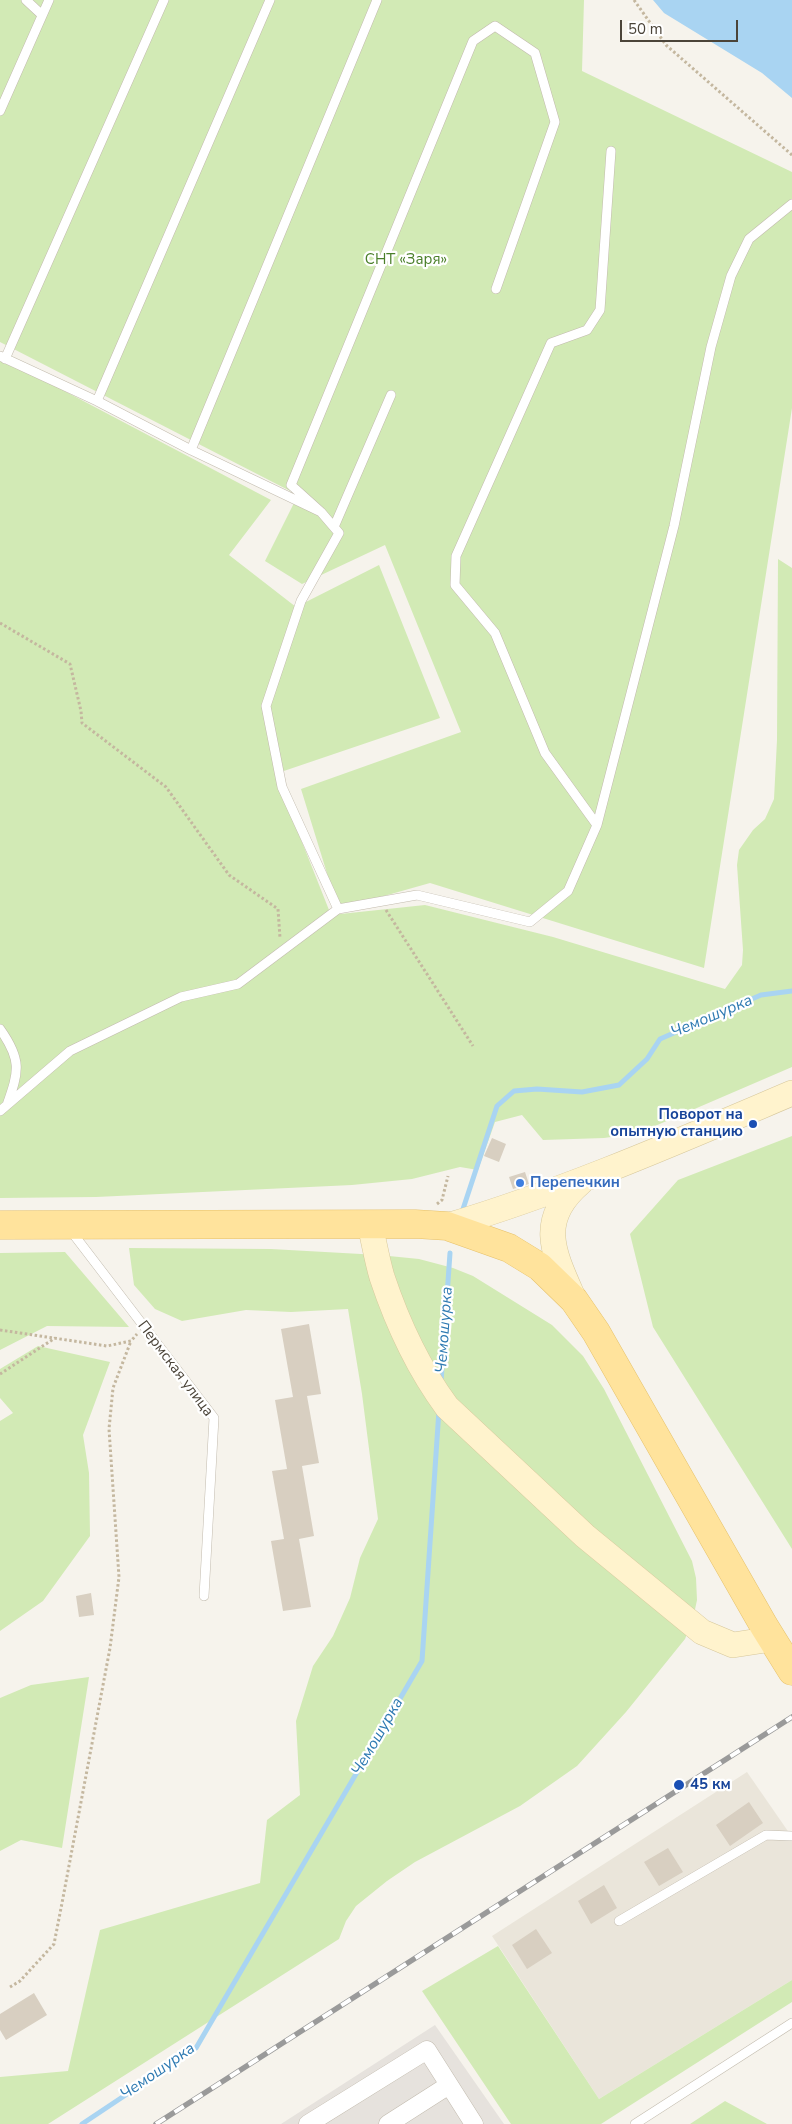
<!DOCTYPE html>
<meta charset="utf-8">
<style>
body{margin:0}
#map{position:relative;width:792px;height:2124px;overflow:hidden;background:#f6f3ec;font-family:"Nunito Sans",sans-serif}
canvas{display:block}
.scale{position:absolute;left:620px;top:20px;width:118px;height:22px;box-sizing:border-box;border:2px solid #4b4439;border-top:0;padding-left:6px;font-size:15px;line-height:18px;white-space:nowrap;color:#4b4439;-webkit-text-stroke:4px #fff;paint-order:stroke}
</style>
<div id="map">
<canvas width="792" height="2124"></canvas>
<div class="scale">50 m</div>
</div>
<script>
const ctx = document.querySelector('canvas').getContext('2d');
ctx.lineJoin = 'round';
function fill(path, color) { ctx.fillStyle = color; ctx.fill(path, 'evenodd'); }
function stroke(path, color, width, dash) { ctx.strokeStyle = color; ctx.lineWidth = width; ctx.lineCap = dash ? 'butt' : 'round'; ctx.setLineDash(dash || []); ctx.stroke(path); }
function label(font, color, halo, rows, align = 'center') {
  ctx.font = font + ' "Nunito Sans",sans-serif'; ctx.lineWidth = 4.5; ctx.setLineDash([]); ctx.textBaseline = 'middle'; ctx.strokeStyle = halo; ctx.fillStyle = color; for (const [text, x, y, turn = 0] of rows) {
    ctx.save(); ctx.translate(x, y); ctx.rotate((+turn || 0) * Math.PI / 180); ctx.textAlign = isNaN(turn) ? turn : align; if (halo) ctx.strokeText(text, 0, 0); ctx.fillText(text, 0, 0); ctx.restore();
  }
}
fill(new Path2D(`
 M 747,1772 L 792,1837 L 792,1980 L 599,2099 L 492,1936 Z`), '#eae5da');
fill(new Path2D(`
 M 435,2025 L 504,2124 L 281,2124 Z`), '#e6e2dd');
fill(new Path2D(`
 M 0,0 L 584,0 L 582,71 L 792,172 L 792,408 L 704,968 L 430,883 L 338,909 L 301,789 L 461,732 L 385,545 L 302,584 L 265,561 L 298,495 L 0,342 Z
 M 0,357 L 271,500 L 229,555 L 296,607 L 379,565 L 440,718 L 275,774 L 331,915 L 425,905 L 553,937 L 725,989 L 742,965 L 743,950 L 737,865 L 739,850 L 753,830 L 765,819 L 774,799 L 777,740 L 778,559 L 792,568 L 792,1067 L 655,1126 L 625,1135 L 604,1138 L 543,1140 L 522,1115 L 495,1122 L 478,1170 L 460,1167 L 412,1179 L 352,1185 L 96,1197 L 0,1198 Z
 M 792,1136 L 792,1549 L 653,1327 L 630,1234 L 678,1180 Z
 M 129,1248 L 271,1249 L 379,1255 L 419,1259 L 453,1268 L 473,1276 L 552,1325 L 583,1356 L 604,1389 L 692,1561 L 696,1578 L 697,1600 L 693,1619 L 685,1639 L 626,1712 L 577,1766 L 520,1806 L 415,1862 L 387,1881 L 356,1906 L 346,1921 L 339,1939 L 48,2124 L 0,2124 L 0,2077 L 68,2071 L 100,1930 L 260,1883 L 267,1820 L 300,1795 L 296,1721 L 313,1666 L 333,1636 L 350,1598 L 360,1558 L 378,1519 L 362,1394 L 348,1309 L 291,1312 L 246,1310 L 182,1321 L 155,1309 L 134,1285 Z
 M 65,1252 L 129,1327 L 47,1326 L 0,1350 L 0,1253 Z
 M 38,1346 L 110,1362 L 83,1435 L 89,1473 L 90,1536 L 43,1601 L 0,1631 L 0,1421 L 13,1413 L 0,1398 L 0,1369 Z
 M 89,1677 L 62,1848 L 21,1840 L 0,1851 L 0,1698 L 31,1685 Z
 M 498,1946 L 599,2099 L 792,1980 L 792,2002 L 601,2124 L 511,2124 L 422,1991 Z
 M 725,2101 L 767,2124 L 690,2124 Z`), '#d2eab5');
fill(new Path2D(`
 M 653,0 L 792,0 L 792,98 L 762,73 L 664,13 Z`), '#a9d4f2');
stroke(new Path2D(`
 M 463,1209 L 497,1106 L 514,1091 L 537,1089 L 582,1092 L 619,1085 L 647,1059 L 660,1039 L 761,995 L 792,991
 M 441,1382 L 450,1253
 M 82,2124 L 196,2048 L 422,1661 L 439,1410`), '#a9d4f2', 5);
fill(new Path2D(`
 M 492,1138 L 506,1144 L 499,1162 L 484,1156 Z
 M 525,1172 L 529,1184 L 513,1189 L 509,1177 Z
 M 309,1324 L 321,1394 L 307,1396 L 319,1463 L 302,1466 L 314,1536 L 299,1539 L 311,1607 L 283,1611 L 271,1541 L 284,1539 L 272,1471 L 287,1469 L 275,1400 L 293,1397 L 281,1329 Z
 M 91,1593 L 94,1615 L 79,1617 L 76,1596 Z
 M 749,1802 L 763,1823 L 730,1846 L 716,1825 Z
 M 668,1848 L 683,1872 L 659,1886 L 644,1862 Z
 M 604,1885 L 617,1908 L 591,1924 L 578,1901 Z
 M 536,1929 L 552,1953 L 527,1969 L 512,1945 Z
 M 34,1993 L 47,2015 L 6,2040 L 0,2030 L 0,2014 Z`), '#d8cfc1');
const lane = new Path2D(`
 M 26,0 L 41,14
 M 0,111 L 49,0
 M 0,356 L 97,401 L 191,450 L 321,512 L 339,533 L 301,601 L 266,706 L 282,787 L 338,909
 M 5,359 L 164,0
 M 97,401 L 270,0
 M 191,450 L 377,0
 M 321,512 L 291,485 L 473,41 L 495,26 L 535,53 L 555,122 L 496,289
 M 334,527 L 391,395
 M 597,825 L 545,753 L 495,633 L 455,585 L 456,556 L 551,343 L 587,330 L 600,310 L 611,151
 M 0,1029 C 22,1060 19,1071 7,1105
 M 0,1111 L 70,1051 L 181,997 L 238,984 L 338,909 L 417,895 L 530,922 L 568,891 L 597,825 L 674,526 L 711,347 L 731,276 L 749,239 L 792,204
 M 71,1231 L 214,1418 L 204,1596
 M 619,1921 L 766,1835 L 792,1836
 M 635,2124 L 792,2023`);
const street = new Path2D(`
 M 308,2124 L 427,2050 L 474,2124
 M 388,2124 L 449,2085`);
const secondary = new Path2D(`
 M 370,1225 C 374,1242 377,1260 382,1277 C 397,1322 419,1369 447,1407 L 585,1536 L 702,1632 L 733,1645 L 772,1639
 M 447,1226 C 565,1191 679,1141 792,1093
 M 573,1297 C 553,1252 537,1220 580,1183`);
const primary = new Path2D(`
 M 0,1225 L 415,1224 L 447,1226 L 509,1248 L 540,1267 L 574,1300 L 596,1332 L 764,1626 L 792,1671`);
stroke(lane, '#c2bbae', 10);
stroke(street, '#c2bbae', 19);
stroke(secondary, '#d6c79b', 26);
stroke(primary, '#e6c16a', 29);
stroke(new Path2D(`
 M 634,0 L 666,45 L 792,155
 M 0,623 L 70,664 L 81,711 L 82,723 L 166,787 L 229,875 L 278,909 L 280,938
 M 386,910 L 473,1046
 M 437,1204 L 442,1200 L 448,1176
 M 0,1330 L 107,1346 L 131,1341 L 137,1334
 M 0,1374 L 55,1338
 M 10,1987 L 20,1981 L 54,1944 L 62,1903 L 110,1648 L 119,1577 L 109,1429 L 113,1388 L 131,1341`), '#c4b79f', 3, [2.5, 2.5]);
stroke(lane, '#fff', 9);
stroke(street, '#fff', 18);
stroke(secondary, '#fff3cd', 25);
stroke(primary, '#ffe39c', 28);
const rail = new Path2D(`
 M 156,2124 L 792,1717`);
stroke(rail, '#9a9a9a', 5.5);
stroke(rail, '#fff', 4, [11]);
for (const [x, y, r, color] of [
 [753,1124,5,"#1a4fb4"],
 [520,1183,5,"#3f7fe0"],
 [679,1785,6,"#1a4fb4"]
]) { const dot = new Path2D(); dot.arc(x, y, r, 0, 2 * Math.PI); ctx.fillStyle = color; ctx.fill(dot); stroke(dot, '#fff', 2); }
label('15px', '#4a7f2a', '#fff', [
 ["СНТ «Заря»",406,260]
]);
label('bold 15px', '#164399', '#fff', [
 ["Поворот на",743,1115],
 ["опытную станцию",743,1132],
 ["45 км",690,1785,"left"]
], 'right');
label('bold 15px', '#366cbe', '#fff', [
 ["Перепечкин",530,1183]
], 'left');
label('15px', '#4b4439', '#fff', [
 ["Пермская улица",175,1369,53]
]);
label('italic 16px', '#2e7ab2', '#fff', [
 ["Чемошурка",712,1017,-23],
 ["Чемошурка",445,1330,-86],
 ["Чемошурка",378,1737,-60],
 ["Чемошурка",158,2072,-35]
]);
</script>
